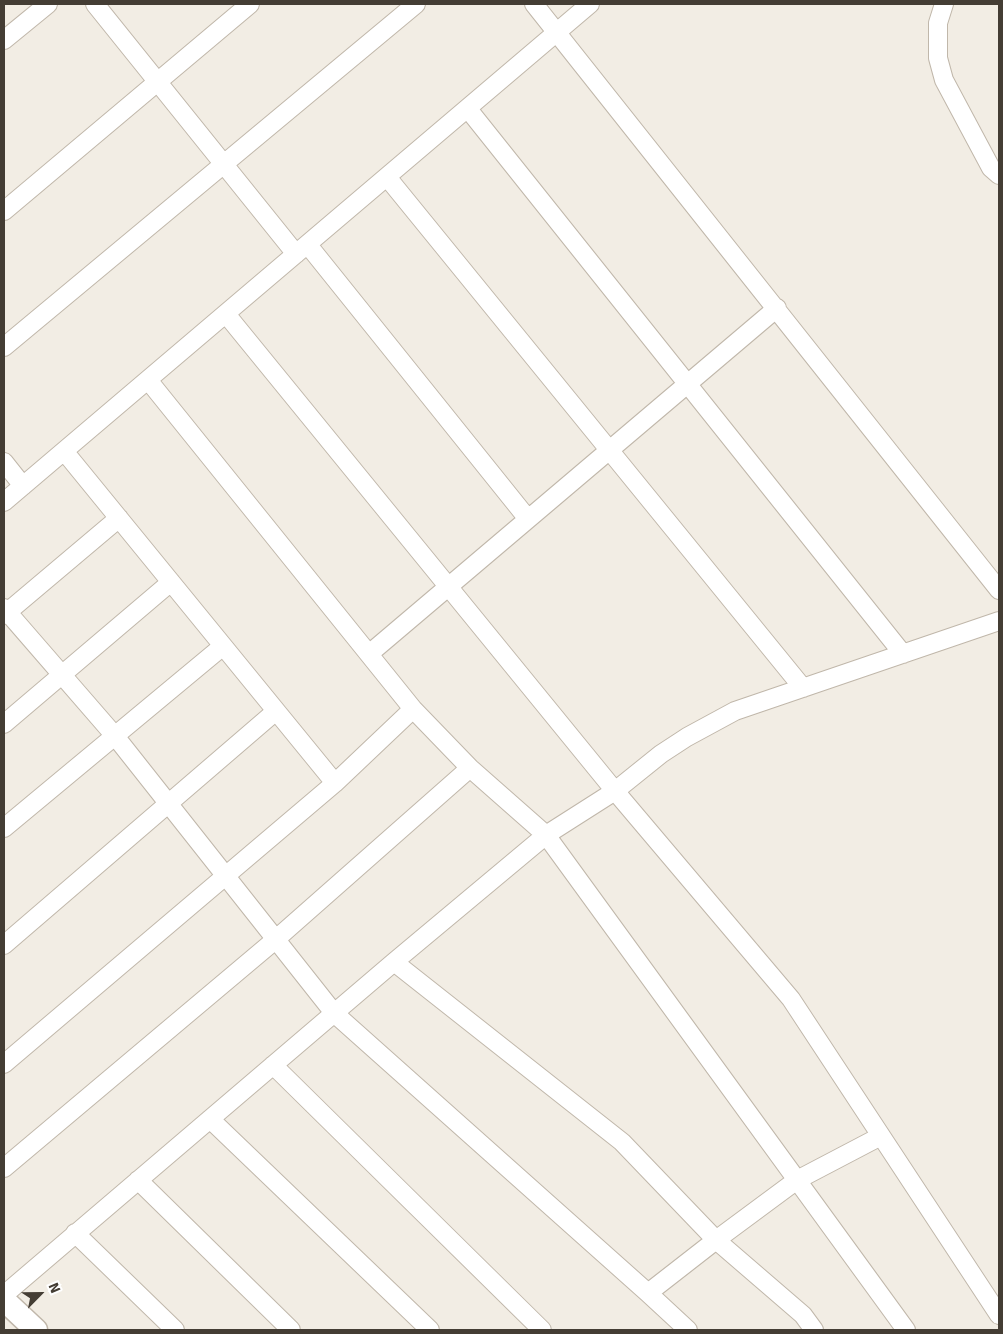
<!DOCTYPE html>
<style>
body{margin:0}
#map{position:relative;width:1003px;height:1334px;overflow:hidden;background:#f2ede4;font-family:Signika,sans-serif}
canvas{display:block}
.frame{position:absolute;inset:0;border:5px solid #443d34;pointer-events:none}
.north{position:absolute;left:15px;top:1269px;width:50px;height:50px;-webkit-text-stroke:4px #fff;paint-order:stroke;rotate:67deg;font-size:14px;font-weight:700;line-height:20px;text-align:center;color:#443d34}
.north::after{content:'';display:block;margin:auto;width:18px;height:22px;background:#443d34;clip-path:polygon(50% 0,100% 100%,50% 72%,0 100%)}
</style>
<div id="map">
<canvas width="1003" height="1334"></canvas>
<div class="frame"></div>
<div class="north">N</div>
</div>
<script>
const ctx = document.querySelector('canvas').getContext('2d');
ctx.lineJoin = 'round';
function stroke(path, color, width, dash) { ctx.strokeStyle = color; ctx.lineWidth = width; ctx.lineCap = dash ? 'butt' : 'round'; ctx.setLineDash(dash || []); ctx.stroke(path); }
const minor = new Path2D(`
 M 95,4 L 296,254
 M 534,4 L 999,590
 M 944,4 L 938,23 L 938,58 L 944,80 L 991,168 L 999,175
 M 4,40 L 48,4
 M 468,109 L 903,654
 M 387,177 L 803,688
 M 4,211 L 250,4
 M 308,245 L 528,519
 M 4,347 L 416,4
 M 148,380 L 413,709 L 470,768 L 546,835 L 615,791 L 226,314
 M 64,451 L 335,783
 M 4,462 L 23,486
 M 4,502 L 590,4
 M 4,608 L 115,736 L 334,1013 L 648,1293 L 688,1330
 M 4,615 L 119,518
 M 999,621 L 735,711 L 687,737 L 661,754 L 615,791 L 791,999 L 999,1315
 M 369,654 L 777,308
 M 4,724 L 171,582
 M 4,828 L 223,646
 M 4,945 L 276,711
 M 394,962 L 622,1142 L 716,1240 L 803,1315 L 814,1330
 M 4,1064 L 335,783 L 413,709
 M 273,1065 L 542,1330
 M 210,1119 L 430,1330
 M 4,1168 L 275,940 L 470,768
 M 138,1180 L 291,1330
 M 75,1233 L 175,1330
 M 648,1293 L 716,1240 L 797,1180 L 881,1136
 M 4,1295 L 394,962 L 546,835 L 906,1330`);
const tertiary = new Path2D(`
 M 4,1300 L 36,1330`);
stroke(minor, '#c0b7aa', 20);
stroke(tertiary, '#c0b7aa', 25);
stroke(minor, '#fff', 18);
stroke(tertiary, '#fff', 22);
</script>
